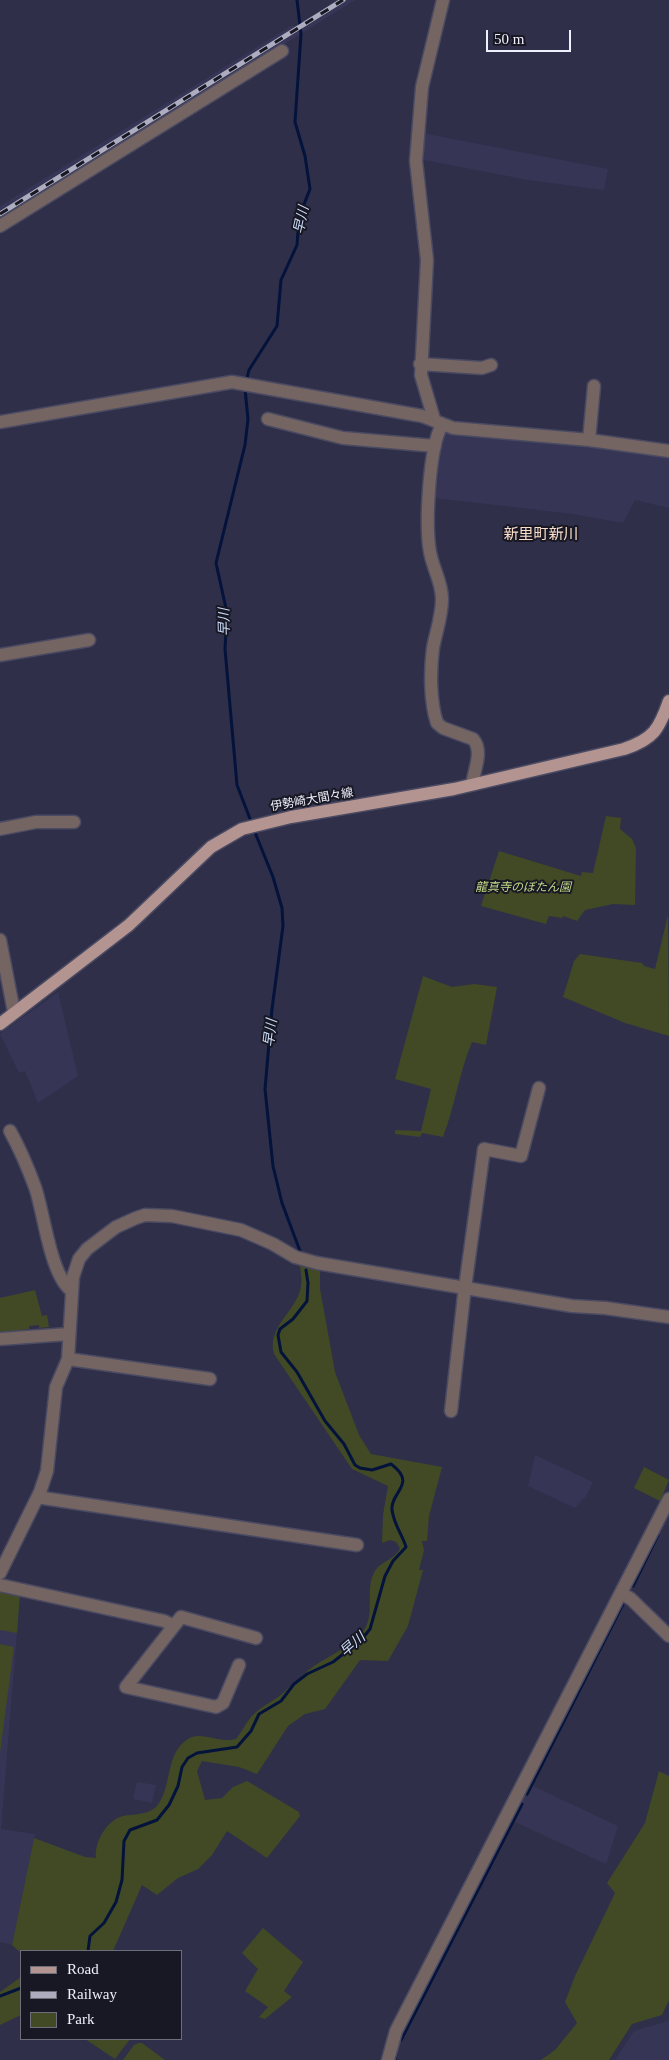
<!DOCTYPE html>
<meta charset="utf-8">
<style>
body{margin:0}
#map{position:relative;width:669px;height:2060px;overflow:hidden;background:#2f2f49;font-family:"Times New Roman",serif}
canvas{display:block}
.legend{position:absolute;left:20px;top:1950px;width:162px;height:90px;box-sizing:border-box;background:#181824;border:1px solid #6e6e7b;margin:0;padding:6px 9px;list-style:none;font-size:15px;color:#efeffd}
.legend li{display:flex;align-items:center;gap:10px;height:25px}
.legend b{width:25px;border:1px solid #6e6e7b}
.scale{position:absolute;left:486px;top:30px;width:85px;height:22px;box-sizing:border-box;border:2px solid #efeffd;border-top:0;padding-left:6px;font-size:15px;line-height:18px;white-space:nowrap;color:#efeffd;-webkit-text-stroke:4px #181824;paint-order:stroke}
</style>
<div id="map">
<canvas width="669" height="2060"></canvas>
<ul class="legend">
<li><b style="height:6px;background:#b49491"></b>Road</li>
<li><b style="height:6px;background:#adadbf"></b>Railway</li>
<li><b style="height:14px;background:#414a25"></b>Park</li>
</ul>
<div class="scale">50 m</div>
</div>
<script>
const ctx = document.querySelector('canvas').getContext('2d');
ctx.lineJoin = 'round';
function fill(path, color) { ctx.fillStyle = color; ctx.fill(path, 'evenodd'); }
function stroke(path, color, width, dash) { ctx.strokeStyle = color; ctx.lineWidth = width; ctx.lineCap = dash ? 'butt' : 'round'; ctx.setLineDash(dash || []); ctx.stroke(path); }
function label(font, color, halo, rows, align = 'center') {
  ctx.font = font + ' "Times New Roman","Noto Sans JP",serif'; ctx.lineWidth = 4; ctx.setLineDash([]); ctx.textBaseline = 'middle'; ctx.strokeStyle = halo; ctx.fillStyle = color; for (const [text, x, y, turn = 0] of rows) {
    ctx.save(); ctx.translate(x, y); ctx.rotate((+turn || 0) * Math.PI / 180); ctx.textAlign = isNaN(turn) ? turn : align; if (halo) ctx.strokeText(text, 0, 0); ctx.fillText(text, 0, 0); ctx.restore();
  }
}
fill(new Path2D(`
 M 337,0 L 355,0 L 0,222 L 0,206 L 291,26 L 295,26 Z
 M 422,133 L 608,169 L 604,190 L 528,180 L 419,159 Z
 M 448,432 L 555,441 L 639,451 L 669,457 L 669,508 L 635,500 L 623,523 L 573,514 L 435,498 L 439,473 L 435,472 L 441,439 Z
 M 58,992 L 78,1076 L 38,1103 L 25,1071 L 19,1073 L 0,1034 Z
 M 535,1455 L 593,1482 L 586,1496 L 575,1508 L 528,1486 Z
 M 0,1590 L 20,1594 L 1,1829 L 35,1834 L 12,1945 L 0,1942 Z
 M 137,1782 L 156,1785 L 152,1803 L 133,1799 Z
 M 533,1786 L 618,1826 L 606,1864 L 515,1822 L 523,1804 L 520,1802 L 523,1796 L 527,1797 Z
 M 669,2018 L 669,2060 L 615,2060 L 634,2031 L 668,2021 Z`), '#363556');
fill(new Path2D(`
 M 606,816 L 621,818 L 620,829 L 632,839 L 636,848 L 635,905 L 613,904 L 585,910 L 577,921 L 563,916 L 562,918 L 549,916 L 546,924 L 481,906 L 499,851 L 581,876 L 582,872 L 593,873 Z
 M 668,915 L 669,1036 L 625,1023 L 563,997 L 574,961 L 580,954 L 642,963 L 644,966 L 655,969 Z
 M 423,976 L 452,987 L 474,984 L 497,987 L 486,1045 L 472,1042 C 459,1073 455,1106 443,1137 L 422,1133 L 420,1137 L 395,1134 L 395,1130 L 421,1131 L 431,1089 L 395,1079 Z
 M 300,1266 L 320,1269 L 320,1289 L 335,1372 L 359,1435 L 371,1454 L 442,1467 L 429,1516 L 427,1541 L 422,1541 L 424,1550 L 419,1570 L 423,1570 L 408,1626 L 388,1661 L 360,1660 L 325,1709 L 305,1714 L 288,1726 L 257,1774 L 239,1767 L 202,1761 L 197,1771 L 205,1800 L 222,1798 L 233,1787 L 247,1781 L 299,1812 L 300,1816 L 267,1858 L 227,1831 L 212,1855 L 198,1869 L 178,1878 L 157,1895 L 142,1885 L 113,1951 L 21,1953 L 12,1945 L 34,1838 L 85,1857 L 96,1858 C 94,1842 107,1820 123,1816 C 133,1814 148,1815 156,1807 C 173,1788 164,1754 188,1739 C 200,1730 221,1744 236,1739 C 242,1732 245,1724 251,1717 C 260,1707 272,1702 282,1694 C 292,1684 302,1675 314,1666 C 330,1655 351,1647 364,1630 C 376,1613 364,1589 375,1571 C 381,1561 396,1559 400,1548 L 396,1542 L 390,1540 L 382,1543 L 383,1515 L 388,1486 L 352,1469 L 274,1354 C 267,1330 291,1314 299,1294 C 303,1284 301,1275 300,1266 Z
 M 35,1290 L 42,1316 L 47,1315 L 49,1327 L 39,1328 L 39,1325 L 29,1326 L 29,1329 L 0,1333 L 0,1298 Z
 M 644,1467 L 669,1480 L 660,1501 L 634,1488 Z
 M 0,1590 L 20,1594 L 17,1633 L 0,1630 Z
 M 0,1644 L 14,1647 L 0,1753 Z
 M 659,1771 L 669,1776 L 669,2000 L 662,2015 L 632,2024 L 609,2060 L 541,2060 L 555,2050 L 577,2023 L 565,2002 L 575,1976 L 615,1893 L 607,1883 L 645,1823 Z
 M 263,1928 L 303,1962 L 284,1991 L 292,1997 L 265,2019 L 259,2017 L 268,2007 L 245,1991 L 258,1969 L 242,1953 Z
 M 21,1977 L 21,2015 L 0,2025 L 0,1992 Z
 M 85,2039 L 130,2039 L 115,2059 Z
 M 139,2043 L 142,2043 L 165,2060 L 123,2060 L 134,2045 Z`), '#414a25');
stroke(new Path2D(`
 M 246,382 L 249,370 L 277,326 L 281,280 L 297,245 L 299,217 L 310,189 L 305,156 L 295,122 L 301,34 L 297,0
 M 245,389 L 248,419 L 245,445 L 216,563 L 227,613 L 225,649 L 237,785 L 252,824
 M 254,830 L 273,877 L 282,908 L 283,926 L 272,1009 L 265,1089 L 273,1166 L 282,1203 L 300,1251
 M 633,1586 L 658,1535
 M 527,1794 L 623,1604
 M 88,1951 L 90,1936 L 104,1923 L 116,1902 L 122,1880 L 124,1841 L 130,1830 L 157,1820 L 169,1805 L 178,1786 L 182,1767 L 188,1758 L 197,1753 L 237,1747 L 251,1731 L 259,1714 L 281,1701 L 294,1684 L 307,1674 L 333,1662 L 362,1639 L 370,1629 L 385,1576 L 393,1561 L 406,1547 C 402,1534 394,1525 392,1510 C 390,1492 418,1484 391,1464 L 372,1470 L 360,1468 L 355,1465 L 344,1444 L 325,1421 L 297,1372 L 281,1352 L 278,1335 L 280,1329 L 293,1319 L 307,1301 L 308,1283 L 306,1270
 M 0,1996 L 21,1988
 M 401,2040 L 522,1804
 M 395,2060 L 396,2053`), '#04133b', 3);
const minor = new Path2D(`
 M 0,226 L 282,51
 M 420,364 L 482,368 L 491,365
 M 268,419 L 343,438 L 435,446
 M 434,419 L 421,375 L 427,260 L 416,161 L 422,87 L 443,0
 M 0,422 L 232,382 L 422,416 L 453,428 L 589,440 L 669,451
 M 442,425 C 429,447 425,525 430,552 C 433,569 442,582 442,599 C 442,616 436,632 433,648 C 430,671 430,702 437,723 L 443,728 L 473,739 C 483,750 475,768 473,780 L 474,784
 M 589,440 L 594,386
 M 0,655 L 89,640
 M 0,829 L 36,822 L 74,822
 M 0,940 L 14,1012
 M 10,1131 C 20,1149 28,1168 35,1187 C 44,1212 50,1276 72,1291
 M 0,1339 L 69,1334
 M 68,1359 L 210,1379
 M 451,1411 L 464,1295 L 484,1149 L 521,1156 L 539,1088
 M 40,1492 L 43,1498 L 357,1545
 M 0,1573 L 40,1492 L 47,1471 L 56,1387 L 68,1359 L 73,1277 L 79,1259 L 87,1249 L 116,1227 L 136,1218 L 145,1215 L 172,1216 L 241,1230 L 273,1244 L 295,1257 L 317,1263 L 572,1306 L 605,1308 L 669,1317
 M 0,1585 L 164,1621 L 174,1626
 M 621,1593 L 631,1599 L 669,1636
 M 239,1665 L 223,1703 L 216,1707 L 126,1687 L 181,1617 L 256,1638`);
const tertiary = new Path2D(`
 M 388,2060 L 396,2031 L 669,1499`);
const primary = new Path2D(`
 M 0,1024 L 129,925 L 211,847 L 242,829 L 291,817 L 454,789 L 624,749 C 654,739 659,729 669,701`);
stroke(minor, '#4a4a62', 15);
stroke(tertiary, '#4a4a62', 15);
stroke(primary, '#4a4a62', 15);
stroke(minor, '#746462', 12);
stroke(tertiary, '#746462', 12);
stroke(primary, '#b49491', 12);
const rail = new Path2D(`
 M 0,214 L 343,0`);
stroke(rail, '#adadbf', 5);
stroke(rail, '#181824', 3, [9]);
label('12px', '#efeffd', '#181824', [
 ["伊勢崎大間々線",312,800,-10]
]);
label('italic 12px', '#c2d985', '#181824', [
 ["龍真寺のぼたん園",523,888]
]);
label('italic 14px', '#cbdbf9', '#181824', [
 ["早川",302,220,-78],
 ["早川",225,622,-91],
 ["早川",271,1033,-83],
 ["早川",353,1645,-41]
]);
label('15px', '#f9ddca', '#181824', [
 ["新里町新川",541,535]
]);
</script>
